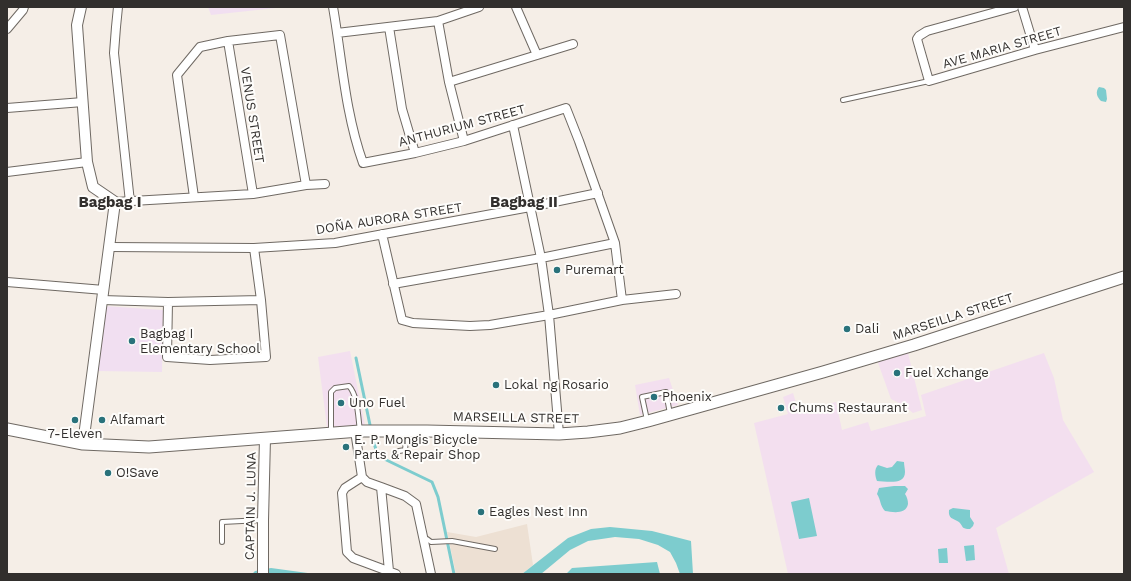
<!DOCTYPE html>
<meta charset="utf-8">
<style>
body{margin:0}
#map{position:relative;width:1131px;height:581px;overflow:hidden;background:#f5eee7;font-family:"Work Sans",sans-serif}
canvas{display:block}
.frame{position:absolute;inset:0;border:8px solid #322f2d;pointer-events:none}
</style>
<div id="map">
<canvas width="1131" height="581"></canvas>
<div class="frame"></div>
</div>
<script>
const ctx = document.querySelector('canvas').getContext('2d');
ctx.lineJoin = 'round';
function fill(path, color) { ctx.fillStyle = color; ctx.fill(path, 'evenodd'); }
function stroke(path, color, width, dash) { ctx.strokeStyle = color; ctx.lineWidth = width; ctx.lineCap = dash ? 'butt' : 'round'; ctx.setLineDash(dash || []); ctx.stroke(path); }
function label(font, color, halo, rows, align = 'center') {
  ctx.font = font + ' "Work Sans",sans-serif'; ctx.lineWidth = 4; ctx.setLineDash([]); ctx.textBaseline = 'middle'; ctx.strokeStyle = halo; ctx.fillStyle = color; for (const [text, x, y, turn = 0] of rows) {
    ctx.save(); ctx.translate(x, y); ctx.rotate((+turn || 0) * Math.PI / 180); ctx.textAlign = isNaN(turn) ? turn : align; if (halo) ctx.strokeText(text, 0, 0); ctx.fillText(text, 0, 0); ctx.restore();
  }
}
fill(new Path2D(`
 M 907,349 L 922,410 L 913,413 L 903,405 L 891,399 L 877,360 Z
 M 350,351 L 365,425 L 327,427 L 318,357 Z
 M 1044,353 L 1054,378 L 1063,420 L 1094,472 L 996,528 L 1009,574 L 788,574 L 754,423 L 788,414 L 783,397 L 793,393 L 799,412 L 836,402 L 842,430 L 868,422 L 871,431 L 926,416 L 921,395 Z
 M 669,378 L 678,405 L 640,415 L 635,385 Z`), '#f3dfef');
fill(new Path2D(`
 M 527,524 L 533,565 L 522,574 L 456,574 L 447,532 L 476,537 Z`), '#ede0d3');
fill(new Path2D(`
 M 208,7 L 285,7 L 211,15 Z
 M 105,306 L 163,310 L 162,372 L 96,371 Z`), '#f1dff1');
fill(new Path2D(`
 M 1099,87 L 1104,88 L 1106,90 L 1107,99 L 1106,102 L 1101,101 C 1097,97 1095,92 1099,87 Z
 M 897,461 L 904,462 C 904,465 905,469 905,472 C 905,486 885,481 877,481 C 875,476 874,469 878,465 L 887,468 L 892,467 Z
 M 894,486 L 905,486 L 908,489 L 905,494 C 907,497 908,500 908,504 C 906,515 892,512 885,511 C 880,506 881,500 877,494 L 879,488 Z
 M 809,498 L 817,536 L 799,539 L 791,502 Z
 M 953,508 L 970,510 L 970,517 L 974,523 L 973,526 L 970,529 C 961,529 964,527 959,522 C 953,518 948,519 949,510 Z
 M 610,527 L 652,531 L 691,541 L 693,574 L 680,574 L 676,563 L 670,552 L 658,545 L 639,539 L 615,537 L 588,541 L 570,550 L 541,574 L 522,574 L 568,538 L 591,529 Z
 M 974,545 L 975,560 L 966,561 L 964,546 Z
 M 947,548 L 948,563 L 939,563 L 938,549 Z
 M 657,562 L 660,574 L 566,574 L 572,568 Z
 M 271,568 L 315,574 L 252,574 L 255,571 Z`), '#7dccce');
stroke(new Path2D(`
 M 356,358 L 370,425
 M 373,440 L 378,456 L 432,482 L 438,497 L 454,574`), '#7dccce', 3);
const service = new Path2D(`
 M 843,100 L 929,81
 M 647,420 L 642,397 L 666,392 L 670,414
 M 331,433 L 331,392 L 335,388 L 349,386 C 358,396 358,417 360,431
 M 399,451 L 405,450 L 407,431
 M 427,539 L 431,542 L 452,541 L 495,549
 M 222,542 L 222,522 L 262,520`);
const minor = new Path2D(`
 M 118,7 L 116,27 L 114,53 L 130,202
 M 333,7 C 342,59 345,113 363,163 L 415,153 L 464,141 L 566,108 L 579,141 L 615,243 L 622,300
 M 516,7 L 537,55
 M 1014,7 L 927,31 L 919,36 L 917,39 L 929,81 L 1035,50 L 1124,27
 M 1022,7 L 1035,50
 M 438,21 L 449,82 L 464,141
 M 389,27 L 402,109 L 415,153
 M 7,29 L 23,10 L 24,7
 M 337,33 L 438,21 L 479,7
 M 228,41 L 253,194
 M 449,82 L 573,44
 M 7,108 L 83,102
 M 513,125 L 541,258 L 549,315 L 559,434
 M 7,172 L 87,162
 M 194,197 L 177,75 L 200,47 L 228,41 L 280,35 L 306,185
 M 115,202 L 253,194 L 306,185 L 325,184
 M 382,234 L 402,320 L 413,323 L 470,326 L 490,325 L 549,315 L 622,300 L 676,294
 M 110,247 L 254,248 L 335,243 L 530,207 L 598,193
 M 254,248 L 261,300
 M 7,282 L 104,290
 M 393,284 L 541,258 L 615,243
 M 102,300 L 168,302 L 261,300 L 266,357 L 210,360 L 167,357 L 168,302
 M 355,431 L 362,477 L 367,482 L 381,487 L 389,571
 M 362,477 L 345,488 L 342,493 L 347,552 L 353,558 L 396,574
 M 381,487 L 405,496 L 416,504 L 431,574`);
const tertiary = new Path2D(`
 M 81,7 L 77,25 L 87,162 L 93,187 L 115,202 L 83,444
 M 263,574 L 263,520 L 265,438`);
const secondary = new Path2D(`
 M 7,429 L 83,444 L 149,447 L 360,431 L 427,431 L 559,434 L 588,432 L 620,428 L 648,421 L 823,372 L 914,345 L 1124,277`);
stroke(service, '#6f6963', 6);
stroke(minor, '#6f6963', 10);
stroke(tertiary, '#6f6963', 12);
stroke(secondary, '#6f6963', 13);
stroke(service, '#fff', 4);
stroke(minor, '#fff', 8);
stroke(tertiary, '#fff', 10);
stroke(secondary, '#fff', 11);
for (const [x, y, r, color] of [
 [557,270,4,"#29727b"],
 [847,329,4,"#29727b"],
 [132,341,4,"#29727b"],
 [897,373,4,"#29727b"],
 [496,385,4,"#29727b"],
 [654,397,4,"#29727b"],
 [341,403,4,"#29727b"],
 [781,408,4,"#29727b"],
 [75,420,4,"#29727b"],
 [102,420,4,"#29727b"],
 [346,447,4,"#29727b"],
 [108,473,4,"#29727b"],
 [481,512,4,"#29727b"]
]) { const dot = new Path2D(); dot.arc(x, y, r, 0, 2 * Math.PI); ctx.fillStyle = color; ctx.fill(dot); stroke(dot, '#fefdfb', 1.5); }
label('13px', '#322f2d', '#fefdfb', [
 ["AVE MARIA STREET",1002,48,-16],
 ["VENUS STREET",252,115,81],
 ["ANTHURIUM STREET",462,126,-15],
 ["DOÑA AURORA STREET",389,219,-9],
 ["MARSEILLA STREET",953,317,-18],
 ["MARSEILLA STREET",516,418,1],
 ["CAPTAIN J. LUNA",251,506,-89]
]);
label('13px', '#322f2d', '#fefdfb', [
 ["Puremart",565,270],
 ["Dali",855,329],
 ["Bagbag I",140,334],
 ["Elementary School",140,349],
 ["Fuel Xchange",905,373],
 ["Lokal ng Rosario",504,385],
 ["Phoenix",662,397],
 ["Uno Fuel",349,403],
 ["Chums Restaurant",789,408],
 ["Alfamart",110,420],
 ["7-Eleven",75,434,"center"],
 ["E. P. Mongis Bicycle",354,440],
 ["Parts & Repair Shop",354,455],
 ["O!Save",116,473],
 ["Eagles Nest Inn",489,512]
], 'left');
label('bold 15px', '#322f2d', '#fefdfb', [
 ["Bagbag I",110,203],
 ["Bagbag II",524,203]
]);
</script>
